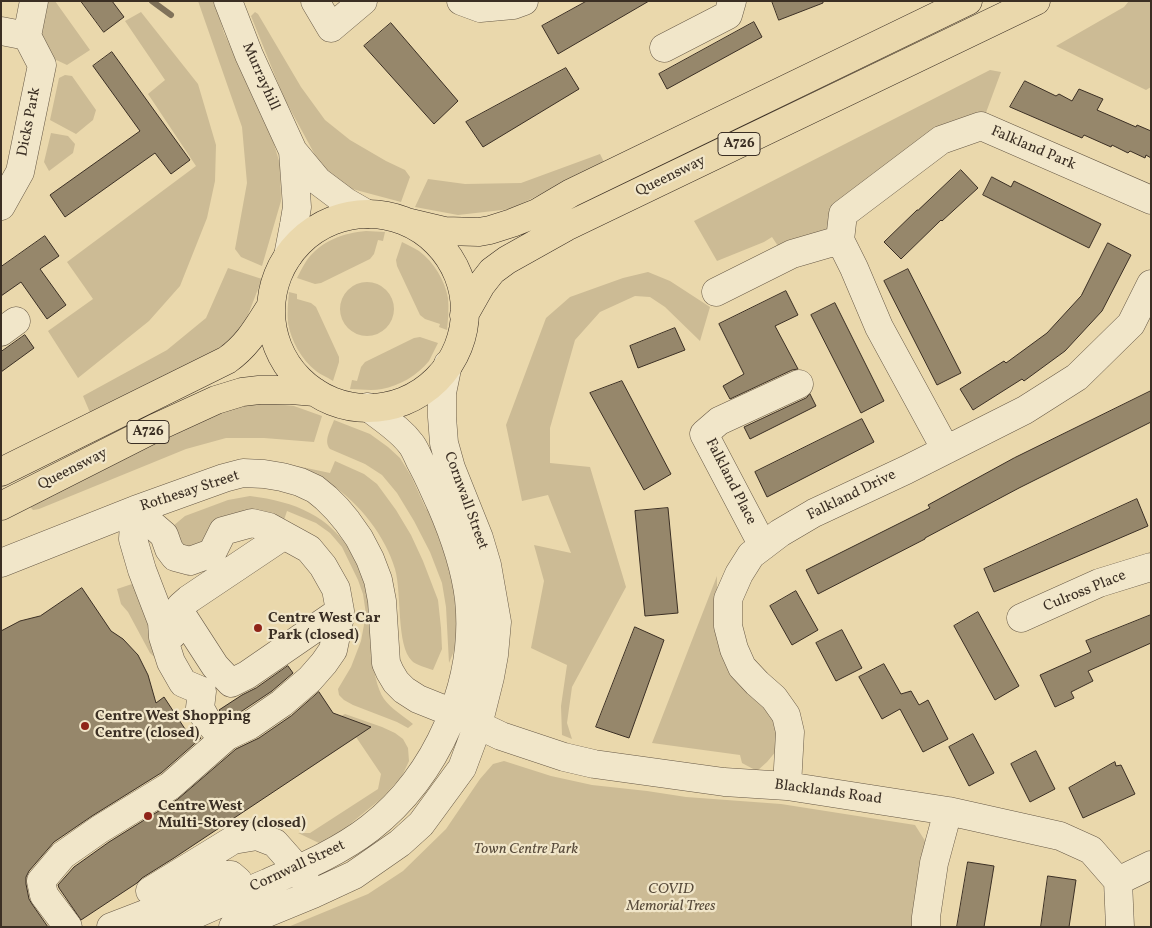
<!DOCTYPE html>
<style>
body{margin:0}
#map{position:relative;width:1152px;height:928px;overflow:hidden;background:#ead8ac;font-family:Vollkorn,serif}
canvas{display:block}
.frame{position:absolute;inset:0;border:2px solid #3b2f24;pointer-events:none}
</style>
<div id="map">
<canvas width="1152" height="928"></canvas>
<div class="frame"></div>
</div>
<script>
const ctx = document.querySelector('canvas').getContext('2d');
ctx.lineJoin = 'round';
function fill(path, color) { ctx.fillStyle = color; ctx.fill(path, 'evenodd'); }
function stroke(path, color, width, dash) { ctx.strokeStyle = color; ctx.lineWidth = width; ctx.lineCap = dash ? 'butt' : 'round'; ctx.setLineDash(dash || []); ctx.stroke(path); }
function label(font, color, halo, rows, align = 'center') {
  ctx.font = font + ' Vollkorn,serif'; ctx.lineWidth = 4.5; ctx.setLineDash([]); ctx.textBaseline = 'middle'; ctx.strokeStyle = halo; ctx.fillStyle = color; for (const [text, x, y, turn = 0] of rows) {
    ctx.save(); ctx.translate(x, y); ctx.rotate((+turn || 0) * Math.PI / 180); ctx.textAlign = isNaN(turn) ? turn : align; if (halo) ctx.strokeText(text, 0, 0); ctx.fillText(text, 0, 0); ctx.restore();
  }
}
fill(new Path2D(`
 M 45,1 L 55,1 L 90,50 L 67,65 L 52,58 L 41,41 L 40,29 Z
 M 198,1 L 214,1 L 224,33 L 273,141 L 280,164 L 281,201 L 262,266 L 241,257 L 235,249 L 247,183 L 242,127 Z
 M 1129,1 L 1151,1 L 1151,87 L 1146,90 L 1056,46 L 1124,7 Z
 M 141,12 L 198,84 L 216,145 L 215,181 L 207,218 L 180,286 L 149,321 L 78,378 L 48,331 L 93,299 L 67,262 L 196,166 L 148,94 L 165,80 L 125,21 Z
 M 255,12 L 258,14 L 301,87 L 325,120 L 350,140 L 386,161 L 405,170 L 410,177 L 401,202 L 341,186 L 326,175 L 284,98 L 251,16 Z
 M 990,70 L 1001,72 L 984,118 L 827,236 L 782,252 L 772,237 L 764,242 L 717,261 L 694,221 Z
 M 65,75 L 72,76 L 96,110 L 93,120 L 76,134 L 50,120 L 59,78 Z
 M 51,133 L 68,136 L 75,144 L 73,153 L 49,171 L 44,162 Z
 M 600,154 L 604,162 L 511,209 L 458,215 L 415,207 L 428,179 L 465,184 L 521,183 Z
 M 366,231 L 385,232 L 383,241 L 378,240 L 374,254 L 370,259 L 321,283 L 315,284 L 297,278 C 300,272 303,266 307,260 C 321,241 343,233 366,231 Z
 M 402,242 C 408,245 414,248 419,251 C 434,262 445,281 448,298 C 449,309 448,320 447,330 L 439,327 L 440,324 L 425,319 L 420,315 L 397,266 L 396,260 Z
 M 228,268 L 262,279 L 242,330 L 232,342 L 91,415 L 83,396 L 167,350 L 206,318 Z
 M 648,272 L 670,281 L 710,307 L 700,341 L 665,307 L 650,297 L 635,296 L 600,312 L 575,340 L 550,428 L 550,463 L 590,467 L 626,587 L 572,687 L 567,723 L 572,739 L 562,735 L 561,706 L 567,665 L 531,648 L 544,581 L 534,545 L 571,553 L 548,495 L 522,501 L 506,425 L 546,318 L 570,297 L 623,278 Z
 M340 309a27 27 0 1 1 54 0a27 27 0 1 1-54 0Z
 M 289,292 L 297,294 L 297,299 L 311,303 L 316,307 L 339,357 L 339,362 L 333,381 C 327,377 321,375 316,371 C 302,360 291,341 288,323 C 287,313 288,302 289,292 Z
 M 420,337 L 438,343 C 435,349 432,355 429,361 C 418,375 399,386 382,389 C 371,391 360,389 350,389 L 352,380 L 357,381 L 361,367 L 365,362 L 414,338 Z
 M 267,403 L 294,406 L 322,416 L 314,442 L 264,438 L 226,438 L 186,449 L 39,509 L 33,510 L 29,506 L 221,409 Z
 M 334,420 L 370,434 L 388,447 L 400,458 L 411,476 L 426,509 L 433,513 L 454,572 L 458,641 L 449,663 L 446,607 L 442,583 L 430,552 L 414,521 L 397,493 L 382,475 L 365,464 L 330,449 C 323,441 331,429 334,420 Z
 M 335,461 L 364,474 L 377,484 L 396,510 L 411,535 L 423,561 L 438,600 L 441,628 L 442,649 L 433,670 C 427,668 416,665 412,661 C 396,645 402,593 395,569 C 386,537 359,503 332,485 C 326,481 318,480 311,477 C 298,473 284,469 271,464 L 283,463 L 330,473 Z
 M 250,496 C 296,502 329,515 354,556 C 359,563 366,571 368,579 C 370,586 369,594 369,602 C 370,627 370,678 384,699 C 391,709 404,716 413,724 L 408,728 L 397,722 L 353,705 L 344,700 L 339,695 L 338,689 L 351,667 L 361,641 L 366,614 L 363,594 L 358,580 L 342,547 L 330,533 L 316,523 L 287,511 L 283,523 L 203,547 L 180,547 L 173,526 L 185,516 L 228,500 Z
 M 717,576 L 717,609 L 727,663 L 739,685 L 758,697 L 775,717 L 778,733 L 777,750 L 767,762 L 757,771 L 742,763 L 740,755 L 652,743 Z
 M 138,582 L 165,667 L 150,653 L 128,612 L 121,604 L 117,589 Z
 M 345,714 L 382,727 L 395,733 L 403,739 L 408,748 L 409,761 L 402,776 L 382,798 L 339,833 L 327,841 L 319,843 L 298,833 L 310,833 L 378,789 L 381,774 L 356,737 L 371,727 L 341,716 Z
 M 504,761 L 551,776 L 592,785 L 647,791 L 686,797 L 781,804 L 915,825 L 929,847 L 921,927 L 288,927 L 368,894 L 403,871 L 446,829 L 480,779 L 493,764 Z`), '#ccbb95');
stroke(new Path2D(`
 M 152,1 L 171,15`), '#80725a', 6);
const building = new Path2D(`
 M 81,1 L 112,1 L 124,17 L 104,32 Z
 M 587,1 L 649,1 L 558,54 L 542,26 Z
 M 772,1 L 823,1 L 823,3 L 779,20 Z
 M 754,22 L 762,37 L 667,89 L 659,74 Z
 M 391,23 L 458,101 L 434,124 L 364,46 Z
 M 112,52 L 190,160 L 171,174 L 155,153 L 65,217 L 50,195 L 140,131 L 93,66 Z
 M 566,68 L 579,89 L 483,147 L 466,122 Z
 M 1025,81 L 1056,96 L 1059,94 L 1072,101 L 1079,89 L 1103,99 L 1097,110 L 1136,127 L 1137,125 L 1151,131 L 1151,158 L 1146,155 L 1145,158 L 1130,151 L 1128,153 L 1112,145 L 1111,147 L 1084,135 L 1082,138 L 1010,107 Z
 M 961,170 L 978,188 L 942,221 L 941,220 L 901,259 L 884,242 L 917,210 L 918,210 Z
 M 992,177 L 1011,187 L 1014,181 L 1101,224 L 1089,248 L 983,195 Z
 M 45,236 L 59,256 L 40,269 L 66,305 L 47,319 L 21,282 L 1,296 L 1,267 Z
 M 1108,243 L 1131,255 L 1102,311 L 1065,351 L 1024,381 L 1022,379 L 973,410 L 960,389 L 1004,361 L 1006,363 L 1047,333 L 1081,296 Z
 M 908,269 L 961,373 L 937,385 L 884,281 Z
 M 786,291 L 798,315 L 775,326 L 798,369 L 792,370 L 730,399 L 723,386 L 744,374 L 719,324 Z
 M 835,303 L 884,401 L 861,413 L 811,315 Z
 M 675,328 L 685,350 L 638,368 L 630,346 Z
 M 25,335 L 34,348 L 1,372 L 1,352 Z
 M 622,381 L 671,474 L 644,490 L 590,393 Z
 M 1151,391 L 1151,422 L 1019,488 L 925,538 L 925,539 L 818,594 L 806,570 L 930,508 L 928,505 L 1014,458 Z
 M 810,394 L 816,406 L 750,439 L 744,427 L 806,398 Z
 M 862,419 L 874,442 L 767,497 L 755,472 Z
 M 1137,499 L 1148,526 L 994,592 L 984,569 Z
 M 668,508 L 678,613 L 645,616 L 635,511 Z
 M 82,588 L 111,631 L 123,639 L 138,655 L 148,675 L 156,703 L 164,697 L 187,732 L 193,727 L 201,738 L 161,773 L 92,816 L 54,842 L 29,871 L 26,877 L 26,884 L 29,899 L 32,904 L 48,927 L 1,927 L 1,631 L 20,621 L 40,616 Z
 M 796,591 L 818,630 L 792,645 L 770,606 Z
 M 978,612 L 1019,686 L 995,700 L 954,626 Z
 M 1151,615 L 1151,643 L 1088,671 L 1093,681 L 1071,692 L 1074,698 L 1055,707 L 1040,675 L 1091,652 L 1086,641 Z
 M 635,627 L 664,640 L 629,738 L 596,727 Z
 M 842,630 L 862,668 L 836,681 L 816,643 Z
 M 884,664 L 901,694 L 911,691 L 919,705 L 928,700 L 948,739 L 923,752 L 900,709 L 882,719 L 859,677 Z
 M 288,666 L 293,673 L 272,691 L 242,711 L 227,719 L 219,710 L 242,695 L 256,688 Z
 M 319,692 L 333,713 L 371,727 L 174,858 L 142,878 L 137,883 L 81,920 L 59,888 L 58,885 L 74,867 L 109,842 L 178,799 L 236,749 L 259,738 L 291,716 Z
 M 973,734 L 994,773 L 969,786 L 949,747 Z
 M 1036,751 L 1055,789 L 1030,802 L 1011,764 Z
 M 1115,762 L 1116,766 L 1121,765 L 1135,794 L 1083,818 L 1069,788 Z
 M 968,862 L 994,866 L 984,927 L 957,927 Z
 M 1048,876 L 1076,880 L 1069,927 L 1041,927 Z`);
fill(building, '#96876b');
stroke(building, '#3b2f24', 1);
const minor = new Path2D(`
 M 228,1 L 249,55 L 293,151 L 318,181 L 346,202 L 367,214
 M 315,1 L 331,28 L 363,1
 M 461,1 L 480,8 L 513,5 L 524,1
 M 1,31 L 27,36
 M 664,48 L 728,15 L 732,1
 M 1,206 L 20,172 L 42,65 L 27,36 L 34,1
 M 288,256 L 294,225 L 297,207 L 293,151
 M 716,292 L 792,254 L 840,240
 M 1,332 L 16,321
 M 946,450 L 879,327 L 854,268 L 840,240 L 843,214 L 941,140 L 981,126 L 1151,200
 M 135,510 L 164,535 L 169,549 L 175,557 L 190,561 L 212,553 L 223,531 L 252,523 L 269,527 L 309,549 L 323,566 L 336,589 L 340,611 L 339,621 L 333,650 L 324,663 L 310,679 L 282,703 L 250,725 L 227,736 L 219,734 L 206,719 L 200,708 L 202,691 L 183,683 L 171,662 L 163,637 L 162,622
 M 135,510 L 133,539 L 142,570 L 162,622 L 172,635
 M 283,536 L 189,599 L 181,606 L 182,615 L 215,666 L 231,683 L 247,675 L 340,611
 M 763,546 L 704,434 L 719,421 L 799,384
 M 1,563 L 135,510 L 224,478 L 243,473 L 264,474 L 282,477 L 300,482 L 315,489 L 326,498 L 337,509 L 347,521 L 359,538 L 370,559 L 378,580 L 382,601 L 386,663 L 390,672 L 396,682 L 404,690 L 418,699 L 453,713 L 501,736 L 564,757 L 594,764 L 724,782 L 787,786 L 948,811 L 1060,836 L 1091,850 L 1118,881 L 1120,927
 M 1021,618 L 1099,583 L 1151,567
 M 787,786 L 790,732 L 786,715 L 774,698 L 757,683 L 742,667 L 734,649 L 728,626 L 728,599 L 739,574 L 751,555 L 780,533 L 814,513 L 906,470 L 1025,410 L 1077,377 L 1131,324 L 1151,284
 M 1118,881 L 1151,865
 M 150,891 L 233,840 L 257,836 L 275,843 L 298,869 L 307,884
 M 68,927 L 44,895 L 41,881 L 63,855 L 100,829 L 170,786 L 227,736
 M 111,927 L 163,907 L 220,875 L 231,875 L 238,881 L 250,908
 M 167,927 C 200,912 234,897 267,883 C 303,867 339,852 370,828 C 437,776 478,683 469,599 C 465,566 454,535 441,505 C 434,490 428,475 420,461 C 417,455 415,449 411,444 C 400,429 383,419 368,407
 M 233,927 L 313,894 L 354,875 L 400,843 L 421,824 L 462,768 L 478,725 L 490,677 L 494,655 L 497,622 L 487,565 L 479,538 L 451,468 L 444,443 L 442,417 L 442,393 L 448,364
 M 926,927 L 926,917 L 934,863 L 948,811`);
const highway = new Path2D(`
 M271 311a97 97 0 1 1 194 0a97 97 0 1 1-194 0Z
 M 407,222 L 445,231 L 479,232 L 490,230 L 512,223 L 537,213 L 571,193 L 968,1
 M 464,315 L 481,285 L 492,271 L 507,260 L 566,227 L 1036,1
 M 1,472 L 227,360 C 248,345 257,328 271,306
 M 1,506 L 155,428 L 216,400 L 242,392 L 259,390 L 291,390 L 315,392`);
stroke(minor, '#675946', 29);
stroke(highway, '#3b2f24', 29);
stroke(minor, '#f1e6c9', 28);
stroke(highway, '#ead8ac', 28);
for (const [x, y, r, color] of [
 [258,628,5,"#8f2418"],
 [85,726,5,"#8f2418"],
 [148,816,5,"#8f2418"]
]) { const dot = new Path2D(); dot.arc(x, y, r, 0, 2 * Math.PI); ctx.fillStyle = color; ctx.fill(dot); stroke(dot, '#f1e6c9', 2); }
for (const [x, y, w] of [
 [739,144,42],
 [148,432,42]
]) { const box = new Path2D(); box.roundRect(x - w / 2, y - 11.5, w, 23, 4); ctx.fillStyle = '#f1e6c9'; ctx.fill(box); stroke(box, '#3b2f24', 1); }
label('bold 14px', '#3b2f24', null, [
 ["A726",739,144],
 ["A726",148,432]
]);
label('15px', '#3b2f24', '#f1e6c9', [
 ["Murrayhill",260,77,66],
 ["Dicks Park",30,122,-79],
 ["Falkland Park",1033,149,23],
 ["Queensway",671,177,-26],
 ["Queensway",73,470,-27],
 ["Falkland Place",730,482,63],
 ["Rothesay Street",190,492,-18],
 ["Falkland Drive",852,496,-26],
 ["Cornwall Street",465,501,70],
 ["Culross Place",1085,592,-22],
 ["Blacklands Road",828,793,8],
 ["Cornwall Street",298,867,-25]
]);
label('bold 15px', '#3b2f24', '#f1e6c9', [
 ["Centre West Car",268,619],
 ["Park (closed)",268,636],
 ["Centre West Shopping",95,717],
 ["Centre (closed)",95,734],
 ["Centre West",158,807],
 ["Multi-Storey (closed)",158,824]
], 'left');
label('italic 15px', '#584b3b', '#f1e6c9', [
 ["Town Centre Park",526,850],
 ["COVID",671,890],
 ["Memorial Trees",671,907]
]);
</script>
